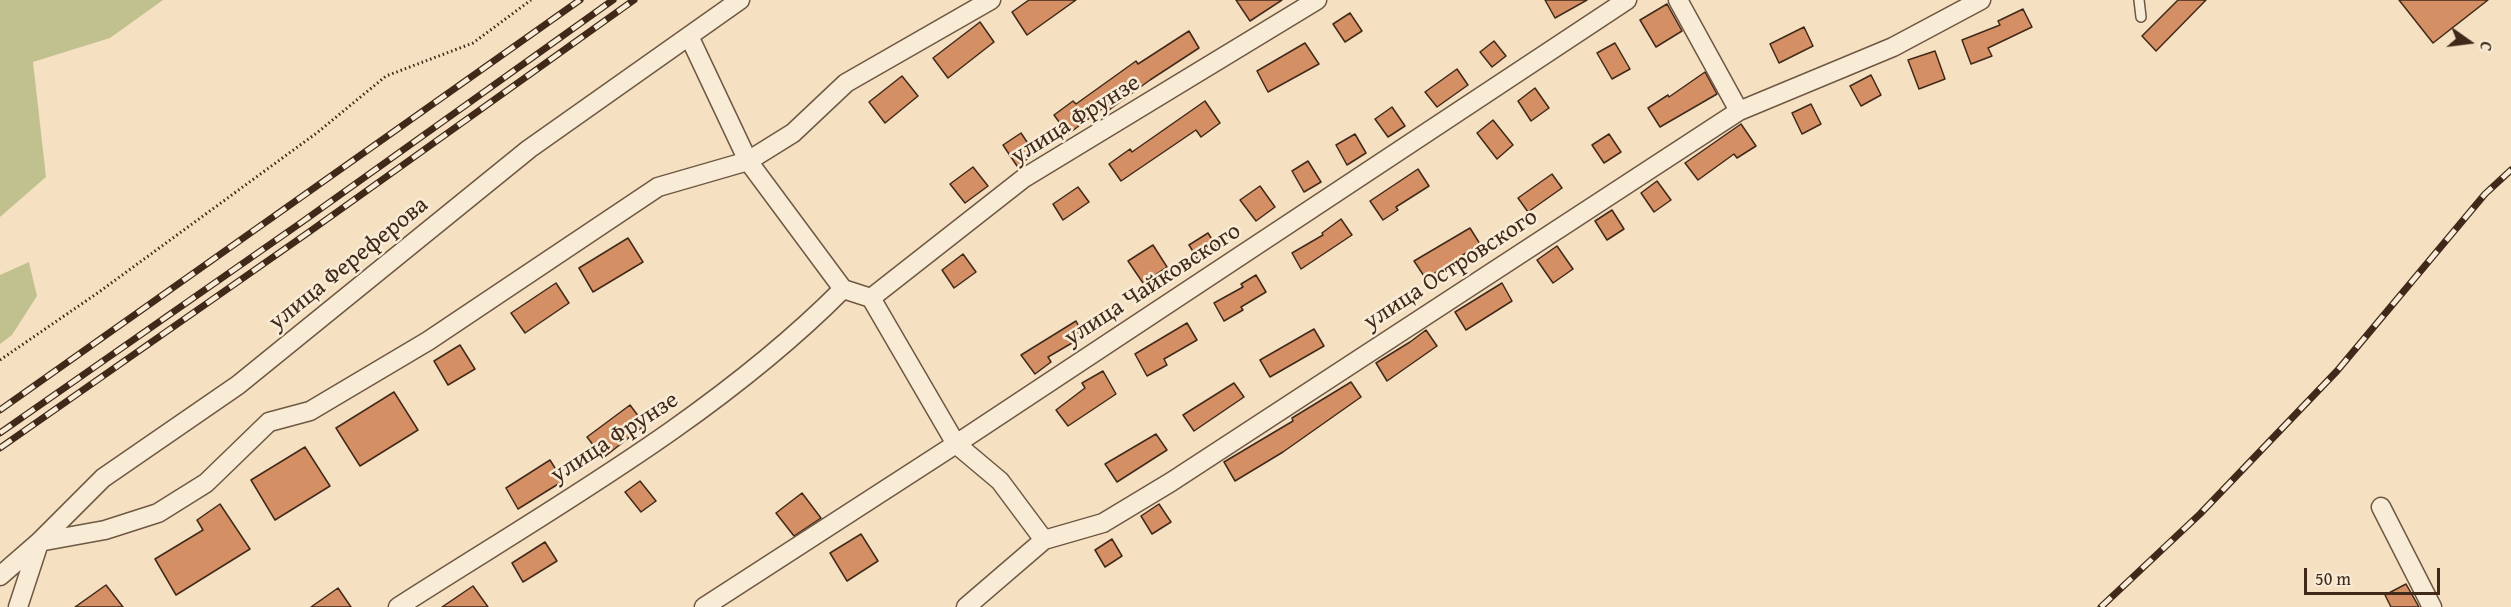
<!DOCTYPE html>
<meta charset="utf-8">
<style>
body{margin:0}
#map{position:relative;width:2511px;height:607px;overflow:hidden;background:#f5e1c2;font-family:"Gentium Book Plus",serif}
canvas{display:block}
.north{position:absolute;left:2439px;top:12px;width:60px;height:60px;-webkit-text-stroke:4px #f8ecd7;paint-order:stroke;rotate:104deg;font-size:16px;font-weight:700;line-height:24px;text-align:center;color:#412919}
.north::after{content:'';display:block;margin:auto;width:21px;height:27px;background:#412919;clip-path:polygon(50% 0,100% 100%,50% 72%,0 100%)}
.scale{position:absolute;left:2304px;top:568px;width:136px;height:27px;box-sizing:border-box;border:3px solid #412919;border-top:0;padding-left:8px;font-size:18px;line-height:21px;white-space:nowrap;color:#412919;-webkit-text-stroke:4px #f8ecd7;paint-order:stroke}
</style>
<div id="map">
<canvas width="2511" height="607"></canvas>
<div class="north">С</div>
<div class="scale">50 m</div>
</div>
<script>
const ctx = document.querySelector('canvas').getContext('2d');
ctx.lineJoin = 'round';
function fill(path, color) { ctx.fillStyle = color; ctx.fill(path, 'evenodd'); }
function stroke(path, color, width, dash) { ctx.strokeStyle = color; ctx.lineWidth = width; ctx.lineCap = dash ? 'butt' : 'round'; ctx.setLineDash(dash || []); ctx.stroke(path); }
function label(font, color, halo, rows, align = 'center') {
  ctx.font = font + ' "Gentium Book Plus",serif'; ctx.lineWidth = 5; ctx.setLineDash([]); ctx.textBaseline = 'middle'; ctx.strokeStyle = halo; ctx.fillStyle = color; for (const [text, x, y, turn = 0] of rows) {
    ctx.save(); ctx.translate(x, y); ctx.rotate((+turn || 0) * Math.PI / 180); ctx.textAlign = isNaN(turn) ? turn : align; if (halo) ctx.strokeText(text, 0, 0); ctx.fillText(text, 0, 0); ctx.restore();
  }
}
fill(new Path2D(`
 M 0,0 L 163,0 L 110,38 L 33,62 L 46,177 L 0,217 Z
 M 29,262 L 37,296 L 12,335 L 0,344 L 0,275 Z`), '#c1c18f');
const building = new Path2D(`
 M 1029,0 L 1076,0 L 1027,35 L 1012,12 Z
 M 1236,0 L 1282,0 L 1250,21 Z
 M 1545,0 L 1587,0 L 1555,18 Z
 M 2178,0 L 2206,0 L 2156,51 L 2142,36 Z
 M 2399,0 L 2488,0 L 2433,43 Z
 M 1667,4 L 1682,31 L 1656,47 L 1640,20 Z
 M 2023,9 L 2032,27 L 1988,48 L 1992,56 L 1971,64 L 1962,40 L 2000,25 L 1998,21 Z
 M 1350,13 L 1362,31 L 1345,42 L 1333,24 Z
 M 980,22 L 994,42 L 948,78 L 933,58 Z
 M 1804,27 L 1813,46 L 1779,63 L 1770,44 Z
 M 1189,31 L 1199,48 L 1150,80 L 1109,110 L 1106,106 L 1068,134 L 1054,115 L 1073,101 L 1076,104 L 1136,61 L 1138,64 Z
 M 1494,41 L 1506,56 L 1492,67 L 1480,52 Z
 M 1305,43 L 1319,64 L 1268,92 L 1257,71 Z
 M 1615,43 L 1630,69 L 1612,79 L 1597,53 Z
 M 1935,51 L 1945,79 L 1919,89 L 1908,60 Z
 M 1457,69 L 1468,85 L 1437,107 L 1425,92 Z
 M 1705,72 L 1717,94 L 1660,127 L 1648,108 L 1668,95 L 1669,97 Z
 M 1871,75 L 1881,95 L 1861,106 L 1850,86 Z
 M 902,76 L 918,96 L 885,123 L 869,102 Z
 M 1535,88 L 1549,108 L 1531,121 L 1518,101 Z
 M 1205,101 L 1220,123 L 1201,137 L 1196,130 L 1121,181 L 1109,164 L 1130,149 L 1132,152 Z
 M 1811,104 L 1821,124 L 1802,134 L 1792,113 Z
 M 1392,107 L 1405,126 L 1388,137 L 1375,119 Z
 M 1493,120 L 1513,145 L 1497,159 L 1477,133 Z
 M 1741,124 L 1756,146 L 1737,158 L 1734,154 L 1698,180 L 1685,163 Z
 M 1021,133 L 1035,154 L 1017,166 L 1003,145 Z
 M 1355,134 L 1366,153 L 1347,165 L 1336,145 Z
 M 1609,134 L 1621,152 L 1604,163 L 1592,145 Z
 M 1308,161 L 1321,182 L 1304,192 L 1292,171 Z
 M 973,167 L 988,186 L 965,203 L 950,184 Z
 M 1418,169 L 1429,186 L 1396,207 L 1398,210 L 1383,220 L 1370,201 Z
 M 1552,174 L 1562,188 L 1528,212 L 1518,198 Z
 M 1657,181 L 1671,200 L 1654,212 L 1641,193 Z
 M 1260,186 L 1275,207 L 1256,221 L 1240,200 Z
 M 1078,187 L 1089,202 L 1063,220 L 1053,204 Z
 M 1612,210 L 1624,229 L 1607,240 L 1595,221 Z
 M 1341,219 L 1352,235 L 1301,269 L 1292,253 L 1323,235 L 1322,233 Z
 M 1470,228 L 1480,244 L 1426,279 L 1414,261 Z
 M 1208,233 L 1218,249 L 1199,261 L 1189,245 Z
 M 628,238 L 643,262 L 593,292 L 579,268 Z
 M 1153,245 L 1167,267 L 1143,283 L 1128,261 Z
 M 1557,246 L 1573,269 L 1553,283 L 1537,260 Z
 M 963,254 L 976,272 L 954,288 L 942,270 Z
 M 1256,275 L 1266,292 L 1241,307 L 1243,310 L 1224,321 L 1214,303 L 1243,287 L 1241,284 Z
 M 556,283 L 569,303 L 525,333 L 511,313 Z
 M 1502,283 L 1512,301 L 1466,330 L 1455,312 Z
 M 1076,321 L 1084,336 L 1048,357 L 1051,362 L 1035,374 L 1021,355 Z
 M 1187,323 L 1197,340 L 1164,359 L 1167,365 L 1147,376 L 1135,354 Z
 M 1314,329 L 1324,346 L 1270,377 L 1260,360 Z
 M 1426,330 L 1437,346 L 1387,381 L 1376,363 L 1410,342 Z
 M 460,345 L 475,369 L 448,385 L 434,361 Z
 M 1103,371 L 1116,394 L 1068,426 L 1056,410 L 1085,388 L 1082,383 Z
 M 1351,382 L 1361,397 L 1283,452 L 1235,481 L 1224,462 L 1293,421 L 1292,418 Z
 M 1234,383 L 1244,397 L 1194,431 L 1183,415 Z
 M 394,392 L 418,430 L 360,466 L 336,428 Z
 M 630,405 L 645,425 L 603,458 L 587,437 Z
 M 1156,434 L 1167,450 L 1117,482 L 1105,464 Z
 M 305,447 L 330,486 L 275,520 L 251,480 Z
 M 550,460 L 563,481 L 518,509 L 506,488 Z
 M 640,481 L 656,501 L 641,512 L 625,492 Z
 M 802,493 L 821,518 L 794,536 L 776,513 Z
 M 220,504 L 250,549 L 176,595 L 155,559 L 203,530 L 197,520 Z
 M 1159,504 L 1171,522 L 1152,534 L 1141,516 Z
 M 861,534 L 878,561 L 847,581 L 830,553 Z
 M 1112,539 L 1122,556 L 1105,567 L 1095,550 Z
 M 545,542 L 557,561 L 523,582 L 512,563 Z
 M 2406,584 L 2419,607 L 2391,607 L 2385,595 Z
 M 106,585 L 123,607 L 75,607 Z
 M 473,586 L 488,607 L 442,607 Z
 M 338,588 L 351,607 L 311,607 Z`);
fill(building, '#d58f65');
stroke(building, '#412919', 1.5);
const service = new Path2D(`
 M 2139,0 L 2141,17`);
const minor = new Path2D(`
 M 1678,0 L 1739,111
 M 689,36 L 748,161 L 843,289 L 871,298 L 956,444 L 1000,481 L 1044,540
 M 871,298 L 1024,178 L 1317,0
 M 2381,507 L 2432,607
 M 39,542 L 105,530 L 158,513 L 206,483 L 269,422 L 310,411 L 428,341 L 658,187 L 748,161 L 793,133 L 846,83 L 991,0
 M 0,576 L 39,542 L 103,478 L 238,385 L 529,149 L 740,0
 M 18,607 L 39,543
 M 398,607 C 549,510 716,417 843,289
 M 704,607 L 956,444 L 1627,0
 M 966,607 L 1044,540 L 1103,523 L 1171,482 L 1739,111 L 1893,47 L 1981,0`);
stroke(service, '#6e5743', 12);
stroke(minor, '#6e5743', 21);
stroke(new Path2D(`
 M 0,360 L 99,292 L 318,132 L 386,76 L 473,43 L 531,0`), '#412919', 3, [1.5, 3]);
stroke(service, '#f8ecd7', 9);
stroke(minor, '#f8ecd7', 18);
const rail = new Path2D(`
 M 0,410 L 580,0
 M 0,433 L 302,222 L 613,0
 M 0,448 L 309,232 L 634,0
 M 2101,607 L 2200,514 L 2337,371 L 2485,194 L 2511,170`);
stroke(rail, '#412919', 7);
stroke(rail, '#f8ecd7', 4.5, [14]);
label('24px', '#412919', '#f8ecd7', [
 ["улица Фрунзе",1076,120,-32],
 ["улица Фереферова",349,264,-39],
 ["улица Островского",1451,270,-33],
 ["улица Чайковского",1153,285,-33],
 ["улица Фрунзе",615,438,-33]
]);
</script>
